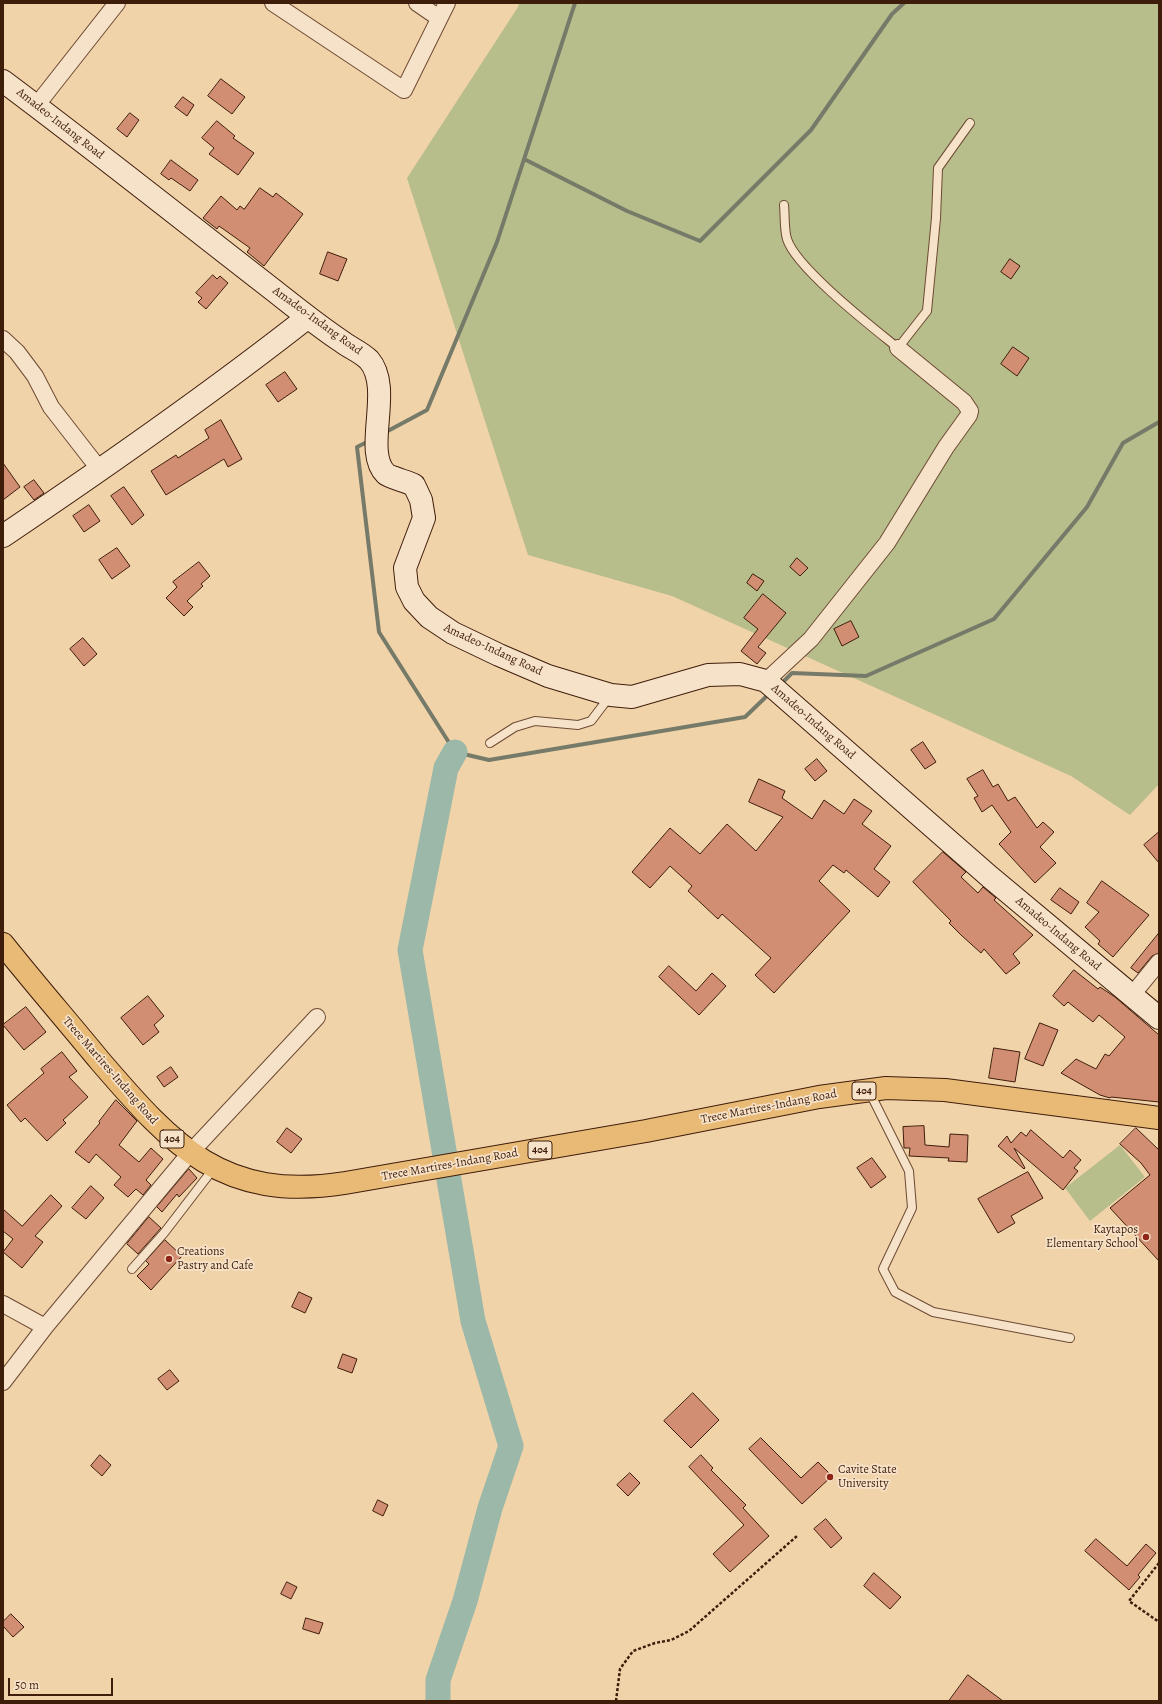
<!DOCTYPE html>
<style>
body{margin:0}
#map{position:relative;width:1162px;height:1704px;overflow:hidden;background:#f1d3aa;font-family:Alegreya,serif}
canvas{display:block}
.frame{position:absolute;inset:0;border:4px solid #3f1d0b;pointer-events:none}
.scale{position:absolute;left:8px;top:1678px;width:105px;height:18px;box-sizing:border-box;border:2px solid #3f1d0b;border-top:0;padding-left:5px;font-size:12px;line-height:14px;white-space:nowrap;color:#3f1d0b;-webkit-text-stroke:3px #f6e2c8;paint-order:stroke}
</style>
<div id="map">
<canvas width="1162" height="1704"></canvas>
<div class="frame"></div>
<div class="scale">50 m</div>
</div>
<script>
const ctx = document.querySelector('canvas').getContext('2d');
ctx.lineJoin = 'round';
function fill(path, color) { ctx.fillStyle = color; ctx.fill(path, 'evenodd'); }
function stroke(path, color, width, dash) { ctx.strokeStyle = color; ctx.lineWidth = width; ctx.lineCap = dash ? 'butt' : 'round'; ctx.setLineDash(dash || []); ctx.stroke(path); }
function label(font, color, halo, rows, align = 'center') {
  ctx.font = font + ' Alegreya,serif'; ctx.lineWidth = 3.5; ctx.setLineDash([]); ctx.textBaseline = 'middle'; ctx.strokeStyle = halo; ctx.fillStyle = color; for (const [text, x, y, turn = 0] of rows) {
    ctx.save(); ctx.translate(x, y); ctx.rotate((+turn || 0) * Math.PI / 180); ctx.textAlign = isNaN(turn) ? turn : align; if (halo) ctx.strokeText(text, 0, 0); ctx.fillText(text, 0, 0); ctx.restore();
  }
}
fill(new Path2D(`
 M 519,3 L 1159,3 L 1159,784 L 1130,815 L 1071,776 L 672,596 L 528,555 L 407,178 L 518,7 Z
 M 1120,1145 L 1145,1177 L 1090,1221 L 1065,1188 Z`), '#b7bd8b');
stroke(new Path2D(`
 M 524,159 L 627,211 L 700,241 L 811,130 L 892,14 L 904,3
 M 384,433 L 427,410 L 497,242 L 575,3
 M 369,441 L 357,447 L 379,632 L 455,752 L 489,760 L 745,717 L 770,693
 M 780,685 L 792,673 L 866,676 L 994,619 L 1087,507 L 1123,443 L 1159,422`), '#767a69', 4);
stroke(new Path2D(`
 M 438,1701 L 438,1680 L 465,1601 L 490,1508 L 511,1446 L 473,1321 L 410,950 L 446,768 L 455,752`), '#9bb8a8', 25);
const building = new Path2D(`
 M 221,79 L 245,97 L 232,114 L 208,96 Z
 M 183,97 L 194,105 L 187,116 L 175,107 Z
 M 130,113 L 139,120 L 127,137 L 117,129 Z
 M 217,121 L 235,136 L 233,138 L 254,153 L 238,175 L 209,154 L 214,148 L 202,138 Z
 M 171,160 L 198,180 L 190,191 L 171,178 L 169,180 L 161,174 Z
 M 260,188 L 273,197 L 276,193 L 303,214 L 264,266 L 247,252 L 250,248 L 219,226 L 217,229 L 203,218 L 221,196 L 237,210 L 240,206 L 244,209 Z
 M 328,252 L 347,259 L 338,281 L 320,274 Z
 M 1010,259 L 1020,266 L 1011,279 L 1001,272 Z
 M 213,275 L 217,279 L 220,276 L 228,283 L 206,309 L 198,302 L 202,298 L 196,293 Z
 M 1013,347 L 1029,358 L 1017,376 L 1001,364 Z
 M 285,372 L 297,389 L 278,402 L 266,385 Z
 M 221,420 L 242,459 L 228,467 L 224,459 L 166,495 L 151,471 L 176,455 L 178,458 L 209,438 L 205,430 Z
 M 3,463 L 20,487 L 3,500 Z
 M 34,480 L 44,493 L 34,500 L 24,487 Z
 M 124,487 L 144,515 L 132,525 L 111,496 Z
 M 89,505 L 100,521 L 84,532 L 73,516 Z
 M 117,548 L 130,566 L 112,579 L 99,560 Z
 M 797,558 L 808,568 L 800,576 L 790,567 Z
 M 199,562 L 210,576 L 201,584 L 203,586 L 187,601 L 193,607 L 184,616 L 166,598 L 177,587 L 173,582 Z
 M 753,574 L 764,581 L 757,591 L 747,583 Z
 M 763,594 L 786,613 L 758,647 L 766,653 L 757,664 L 741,651 L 758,629 L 744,618 Z
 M 851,621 L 859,637 L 842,646 L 834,629 Z
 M 83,638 L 97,654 L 84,666 L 70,649 Z
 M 923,742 L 936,762 L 925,769 L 911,750 Z
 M 817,759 L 827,771 L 815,781 L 805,769 Z
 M 983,770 L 993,787 L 998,784 L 1008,801 L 1015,797 L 1037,828 L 1043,822 L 1054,832 L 1040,847 L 1056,863 L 1035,883 L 999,844 L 1011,832 L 992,805 L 982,812 L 974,798 L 978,796 L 967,779 Z
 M 759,779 L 785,791 L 782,798 L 812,819 L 824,800 L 844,814 L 854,799 L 872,811 L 862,824 L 891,846 L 874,869 L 890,882 L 878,897 L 846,870 L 844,873 L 833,865 L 819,881 L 850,911 L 774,993 L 755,975 L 771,958 L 722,914 L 718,919 L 688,891 L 692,886 L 670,866 L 650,888 L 632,872 L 670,828 L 700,854 L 727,824 L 756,851 L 783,817 L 749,802 Z
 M 1159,832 L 1159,863 L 1144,845 Z
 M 943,852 L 966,872 L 961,877 L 978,893 L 983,887 L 996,898 L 994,900 L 1033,935 L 1013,954 L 1020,963 L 1006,974 L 984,949 L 981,953 L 961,935 L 949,923 L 951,921 L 913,882 Z
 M 1102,881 L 1149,915 L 1113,957 L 1098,944 L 1100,941 L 1085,927 L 1099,912 L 1087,903 Z
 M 1060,888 L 1079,902 L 1071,914 L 1051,900 Z
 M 1159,933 L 1159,953 L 1152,956 L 1138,973 L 1131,968 Z
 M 669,966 L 696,991 L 712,973 L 726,986 L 699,1015 L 659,977 Z
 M 1074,970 L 1098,989 L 1100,987 L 1115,997 L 1159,1035 L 1159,1102 L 1111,1097 L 1110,1098 L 1100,1095 L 1061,1073 L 1076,1059 L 1096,1069 L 1105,1054 L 1109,1056 L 1125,1037 L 1099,1015 L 1093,1022 L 1068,1002 L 1064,1006 L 1053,996 Z
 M 148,996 L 164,1016 L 154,1025 L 159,1032 L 143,1045 L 121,1018 Z
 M 26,1007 L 46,1032 L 24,1050 L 3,1025 Z
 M 1040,1023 L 1058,1030 L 1043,1066 L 1025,1059 Z
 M 994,1048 L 1020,1052 L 1015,1082 L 989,1078 Z
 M 62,1052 L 77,1071 L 69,1077 L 88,1097 L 63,1120 L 66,1123 L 47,1141 L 25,1118 L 21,1122 L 7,1105 L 44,1073 L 41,1069 Z
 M 171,1067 L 178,1077 L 164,1087 L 157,1077 Z
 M 116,1100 L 137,1121 L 119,1145 L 139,1162 L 151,1148 L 163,1159 L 146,1180 L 151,1185 L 143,1195 L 136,1189 L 128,1197 L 114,1185 L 121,1177 L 96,1154 L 89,1163 L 75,1152 L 100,1123 L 99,1122 Z
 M 924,1126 L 925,1145 L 949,1147 L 950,1134 L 968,1135 L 967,1162 L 948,1161 L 949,1158 L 909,1156 L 910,1148 L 904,1148 L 903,1127 Z
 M 287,1128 L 302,1139 L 291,1153 L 277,1142 Z
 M 1136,1128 L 1159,1150 L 1159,1261 L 1110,1208 L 1150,1175 L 1141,1163 L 1120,1144 Z
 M 1031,1130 L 1063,1158 L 1070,1150 L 1081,1160 L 1074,1168 L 1078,1171 L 1063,1190 L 1014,1148 L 1025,1168 L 1024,1169 L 998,1146 L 1007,1136 L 1011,1143 L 1021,1132 L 1026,1136 Z
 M 872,1158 L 886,1177 L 871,1188 L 857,1168 Z
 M 189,1169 L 197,1178 L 179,1197 L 177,1194 L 162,1212 L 157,1207 Z
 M 1028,1172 L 1043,1198 L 1011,1216 L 1015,1223 L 998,1233 L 978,1199 Z
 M 91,1186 L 104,1198 L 86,1219 L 72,1208 Z
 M 51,1195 L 62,1206 L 35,1236 L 43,1242 L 22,1268 L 3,1252 L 13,1239 L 3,1231 L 3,1209 L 22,1226 Z
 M 149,1217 L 161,1228 L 138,1254 L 127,1244 Z
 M 165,1240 L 182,1256 L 151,1290 L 137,1276 L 149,1264 L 146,1261 Z
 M 299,1292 L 312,1298 L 305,1313 L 292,1307 Z
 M 343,1354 L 357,1359 L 352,1373 L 338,1368 Z
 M 170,1370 L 179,1381 L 167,1390 L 158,1379 Z
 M 693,1393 L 719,1420 L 691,1448 L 664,1421 Z
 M 761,1438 L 801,1478 L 818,1462 L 832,1476 L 802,1504 L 749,1449 Z
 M 100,1455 L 111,1465 L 102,1476 L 91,1466 Z
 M 701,1455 L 713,1468 L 711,1470 L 746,1505 L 743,1508 L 769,1536 L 730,1572 L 713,1554 L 744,1525 L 689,1467 Z
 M 630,1473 L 640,1483 L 628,1496 L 617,1485 Z
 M 378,1500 L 388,1505 L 383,1516 L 373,1511 Z
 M 826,1519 L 842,1538 L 831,1548 L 814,1529 Z
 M 1096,1539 L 1127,1566 L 1146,1544 L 1156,1553 L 1138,1575 L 1140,1577 L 1129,1590 L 1085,1551 Z
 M 874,1573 L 901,1597 L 890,1609 L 864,1586 Z
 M 287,1582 L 297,1587 L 291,1599 L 281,1594 Z
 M 11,1614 L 24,1627 L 13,1637 L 3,1626 L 3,1622 Z
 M 306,1618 L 323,1623 L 319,1634 L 303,1629 Z
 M 968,1675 L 1003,1701 L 949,1701 Z`);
fill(building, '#d18e73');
stroke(building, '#3f1d0b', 1);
const lane = new Path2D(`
 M 784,205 C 785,215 784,229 787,239 C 796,268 872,327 898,348 L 927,311 L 936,218 L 938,168 L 970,123
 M 490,743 L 515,727 L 535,721 L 578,725 L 591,721 L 610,696
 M 869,1091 L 909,1171 L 912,1208 L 883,1269 L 895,1292 L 933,1312 L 1070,1338
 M 132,1269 L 164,1233 L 214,1168`);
const street = new Path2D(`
 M 273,3 L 404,90 L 447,3
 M 417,3 L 439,18
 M 36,106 L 117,3
 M 3,339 L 17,352 L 35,376 L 51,407 L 100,470
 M 766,681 L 811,639 L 887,543 L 946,447 L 969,415 L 970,411 L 964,402 L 898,348
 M 1132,995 L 1159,962
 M 3,1304 L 45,1327
 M 3,1382 L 45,1327 L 190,1153 L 317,1017`);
const secondary = new Path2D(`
 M 3,81 C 94,149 183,220 272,289 C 295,307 317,325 341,341 C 350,348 361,352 369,360 C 394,389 362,451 386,474 C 389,477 408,482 414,485 L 421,500 L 424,518 L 405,568 L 407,587 L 414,601 L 429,617 L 453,633 L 499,655 L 548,676 L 611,695 L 632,697 L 708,675 L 740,674 L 766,681 L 990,877 L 1159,1018
 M 3,536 C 107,466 210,394 308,317`);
const primary = new Path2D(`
 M 3,944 C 35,984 68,1022 100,1061 C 174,1147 223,1202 345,1183 L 646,1131 L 819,1097 L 886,1088 L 945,1090 L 1159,1118`);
stroke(lane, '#6c4a33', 10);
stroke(street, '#6c4a33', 18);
stroke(secondary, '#3f1d0b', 24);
stroke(primary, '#3f1d0b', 24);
stroke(new Path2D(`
 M 1159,1563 L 1129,1601 L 1159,1622
 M 616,1701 L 620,1669 L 633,1651 L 655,1643 L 671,1640 L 689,1631 L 797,1536`), '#3f1d0b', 2.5, [3, 2]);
stroke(lane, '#f6e2c8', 8);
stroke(street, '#f6e2c8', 16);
stroke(secondary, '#f6e2c8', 22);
stroke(primary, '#e8ba75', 22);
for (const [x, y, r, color] of [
 [1146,1237,4,"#8f2418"],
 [169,1259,4,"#8f2418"],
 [830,1477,4,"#8f2418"]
]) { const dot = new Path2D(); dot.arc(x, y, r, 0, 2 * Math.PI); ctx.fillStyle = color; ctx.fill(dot); stroke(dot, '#f6e2c8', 1.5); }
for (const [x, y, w] of [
 [864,1091,24],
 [172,1139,24],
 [540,1150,24]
]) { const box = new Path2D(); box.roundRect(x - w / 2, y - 9, w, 18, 3); ctx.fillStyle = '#f6e2c8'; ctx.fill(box); stroke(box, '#3f1d0b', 1); }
label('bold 11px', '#3f1d0b', null, [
 ["404",864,1091],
 ["404",172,1139],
 ["404",540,1150]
]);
label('12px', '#3f1d0b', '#f6e2c8', [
 ["Amadeo-Indang Road",60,124,38],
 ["Amadeo-Indang Road",317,321,36],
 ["Amadeo-Indang Road",493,650,25],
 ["Amadeo-Indang Road",813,722,41],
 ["Amadeo-Indang Road",1058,934,40],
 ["Trece Martires-Indang Road",110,1071,49],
 ["Trece Martires-Indang Road",769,1107,-11],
 ["Trece Martires-Indang Road",450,1165,-10]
]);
label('12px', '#3f1d0b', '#f6e2c8', [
 ["Kaytapos",1138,1230,"right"],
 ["Elementary School",1138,1244,"right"],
 ["Creations",177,1252],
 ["Pastry and Cafe",177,1266],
 ["Cavite State",838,1470],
 ["University",838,1484]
], 'left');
</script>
